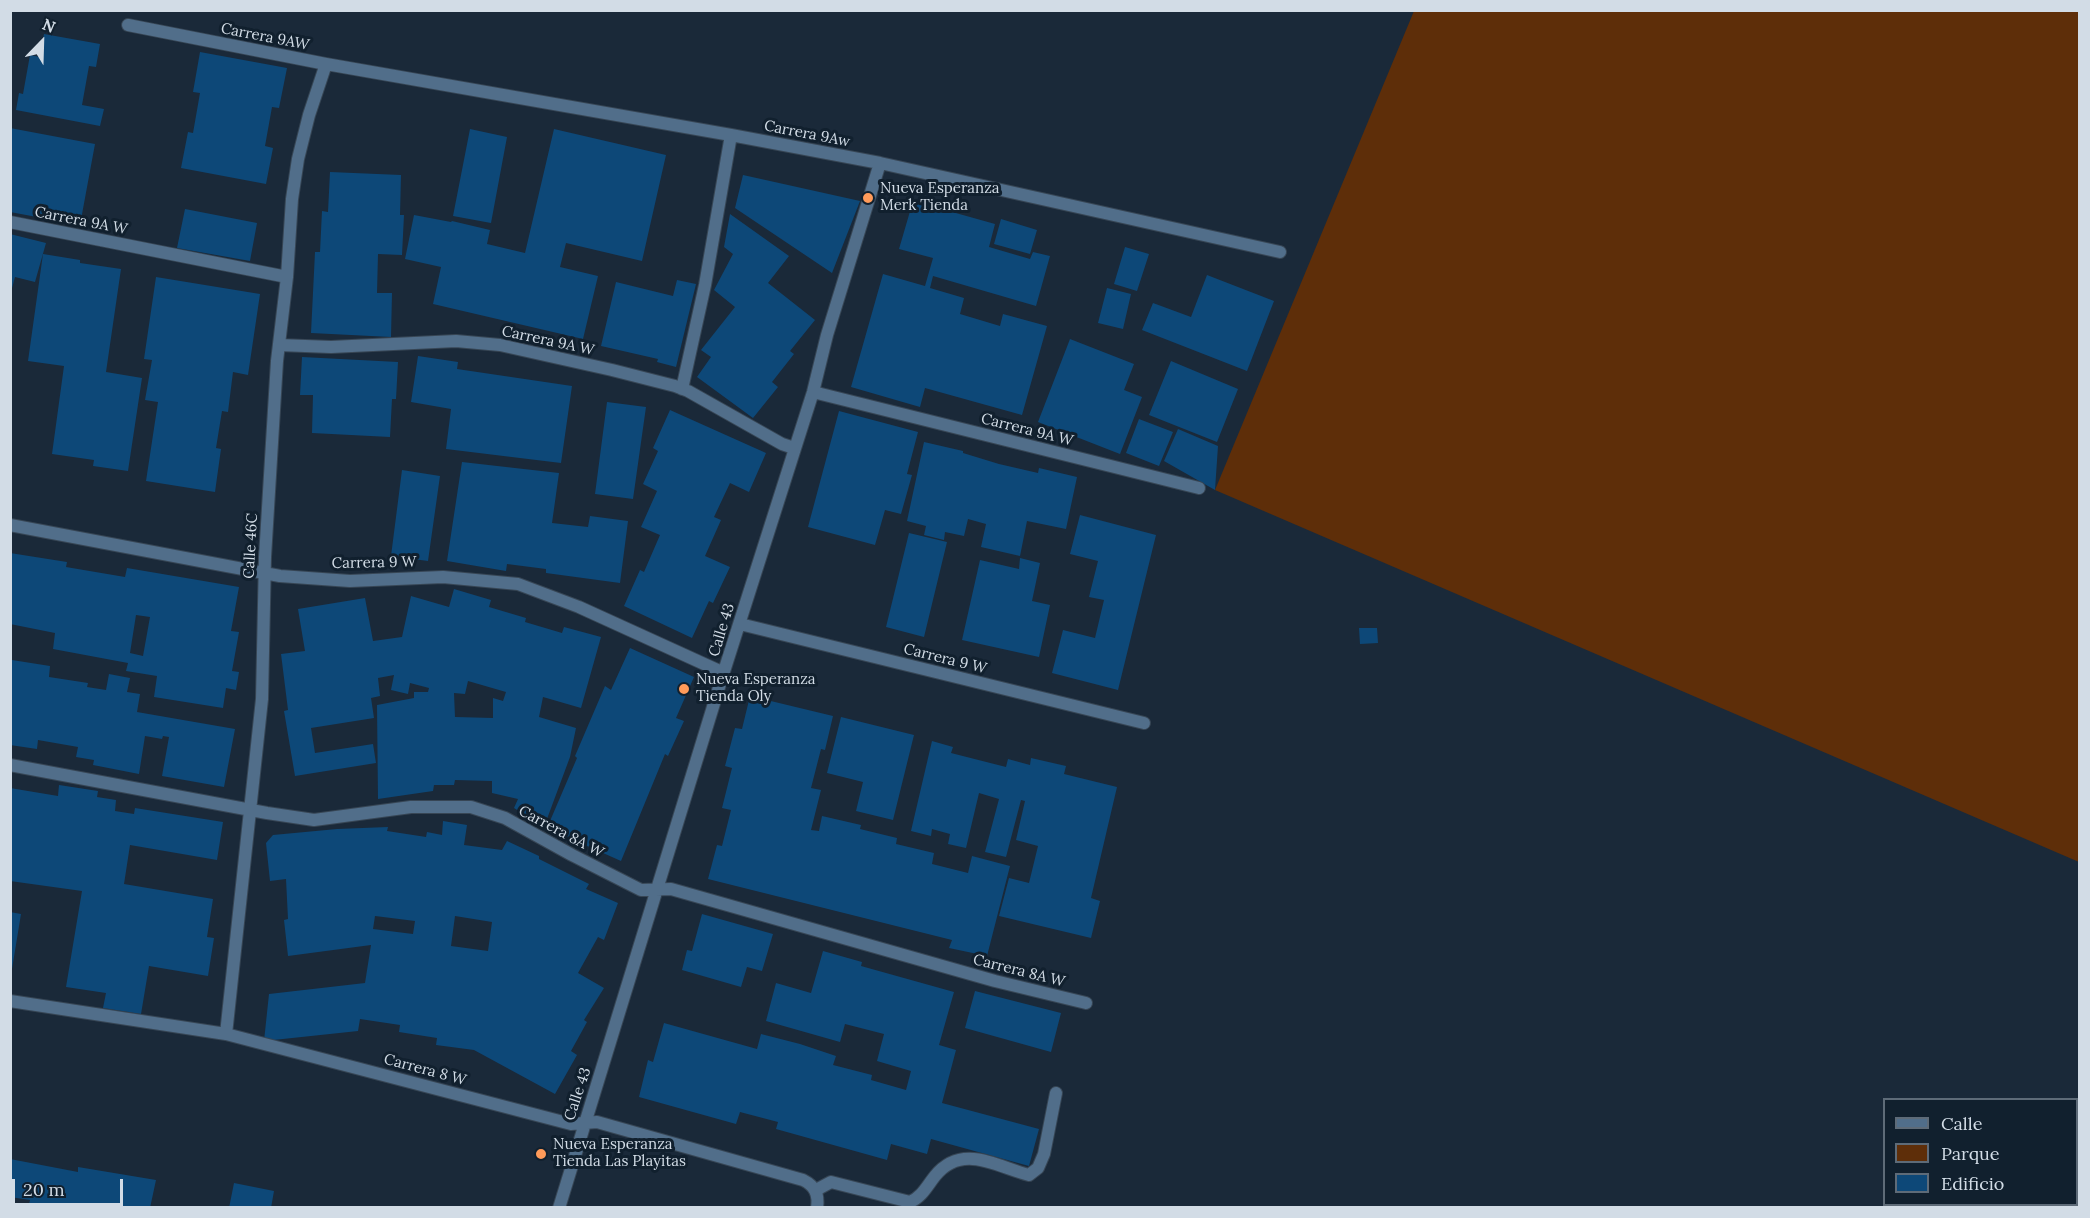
<!DOCTYPE html>
<style>
body{margin:0}
#map{position:relative;width:2090px;height:1218px;overflow:hidden;background:#1a2939;font-family:Lora,serif}
canvas{display:block}
.frame{position:absolute;inset:0;border:12px solid #d2dce6;pointer-events:none}
.legend{position:absolute;left:1883px;top:1098px;width:195px;height:108px;box-sizing:border-box;background:#11202e;border:2px solid #5e6b78;margin:0;padding:8px 10px;list-style:none;font-size:18px;color:#d2dce6}
.legend li{display:flex;align-items:center;gap:12px;height:30px}
.legend b{width:30px;border:2px solid #5e6b78}
.north{position:absolute;left:12px;top:12px;width:60px;height:60px;-webkit-text-stroke:4px #11202e;paint-order:stroke;rotate:23deg;font-size:16px;font-weight:700;line-height:24px;text-align:center;color:#d2dce6}
.north::after{content:'';display:block;margin:auto;width:21px;height:27px;background:#d2dce6;clip-path:polygon(50% 0,100% 100%,50% 72%,0 100%)}
.scale{position:absolute;left:12px;top:1179px;width:111px;height:27px;box-sizing:border-box;border:3px solid #d2dce6;border-top:0;padding-left:8px;font-size:18px;line-height:21px;white-space:nowrap;color:#d2dce6;-webkit-text-stroke:4px #11202e;paint-order:stroke}
</style>
<div id="map">
<canvas width="2090" height="1218"></canvas>
<div class="frame"></div>
<ul class="legend">
<li><b style="height:8px;background:#516e8a"></b>Calle</li>
<li><b style="height:16px;background:#5e2e09"></b>Parque</li>
<li><b style="height:16px;background:#0d4878"></b>Edificio</li>
</ul>
<div class="north">N</div>
<div class="scale">20 m</div>
</div>
<script>
const ctx = document.querySelector('canvas').getContext('2d');
ctx.lineJoin = 'round';
function fill(path, color) { ctx.fillStyle = color; ctx.fill(path, 'evenodd'); }
function stroke(path, color, width, dash) { ctx.strokeStyle = color; ctx.lineWidth = width; ctx.lineCap = dash ? 'butt' : 'round'; ctx.setLineDash(dash || []); ctx.stroke(path); }
function label(font, color, halo, rows, align = 'center') {
  ctx.font = font + ' Lora,serif'; ctx.lineWidth = 6; ctx.setLineDash([]); ctx.textBaseline = 'middle'; ctx.strokeStyle = halo; ctx.fillStyle = color; for (const [text, x, y, turn = 0] of rows) {
    ctx.save(); ctx.translate(x, y); ctx.rotate((+turn || 0) * Math.PI / 180); ctx.textAlign = isNaN(turn) ? turn : align; if (halo) ctx.strokeText(text, 0, 0); ctx.fillText(text, 0, 0); ctx.restore();
  }
}
fill(new Path2D(`
 M 1414,11 L 2079,11 L 2079,862 L 1215,490 Z`), '#5e2e09');
fill(new Path2D(`
 M 44,34 L 100,44 L 96,67 L 89,66 L 82,105 L 104,109 L 100,126 L 16,110 L 19,93 L 23,94 L 30,55 L 40,57 Z
 M 200,52 L 287,68 L 279,108 L 272,107 L 265,146 L 273,148 L 266,184 L 181,168 L 188,132 L 193,133 L 200,93 L 193,92 Z
 M 10,128 L 95,144 L 80,225 L 10,212 Z
 M 470,129 L 507,137 L 491,223 L 453,216 Z
 M 554,129 L 666,155 L 642,261 L 566,243 L 560,267 L 598,276 L 583,339 L 433,304 L 441,267 L 405,259 L 414,215 L 451,222 L 452,221 L 490,230 L 487,244 L 525,253 Z
 M 330,172 L 401,175 L 400,215 L 404,215 L 402,255 L 378,254 L 377,293 L 392,293 L 391,337 L 311,333 L 315,252 L 320,252 L 322,211 L 328,212 Z
 M 743,175 L 860,201 L 832,273 L 735,208 Z
 M 913,201 L 995,224 L 989,247 L 1030,259 L 1033,252 L 1050,256 L 1036,306 L 933,276 L 930,288 L 964,298 L 960,314 L 1000,326 L 1003,314 L 1047,326 L 1022,415 L 925,388 L 920,407 L 851,387 L 883,274 L 925,286 L 933,258 L 899,249 Z
 M 185,209 L 257,223 L 250,261 L 177,248 Z
 M 730,214 L 789,256 L 768,283 L 815,320 L 790,351 L 794,354 L 772,382 L 778,387 L 753,418 L 697,377 L 711,357 L 701,350 L 735,307 L 714,290 L 733,254 L 724,247 Z
 M 1001,219 L 1037,230 L 1030,254 L 994,244 Z
 M 10,234 L 46,243 L 35,282 L 15,277 L 11,292 Z
 M 1125,247 L 1149,254 L 1137,291 L 1114,284 Z
 M 43,254 L 80,260 L 80,263 L 121,269 L 106,372 L 142,378 L 128,471 L 93,466 L 94,460 L 52,454 L 64,366 L 28,361 Z
 M 1207,275 L 1274,301 L 1247,371 L 1142,330 L 1153,303 L 1191,317 Z
 M 156,277 L 260,294 L 248,375 L 233,372 L 228,412 L 222,411 L 216,448 L 221,449 L 215,492 L 146,481 L 158,402 L 145,400 L 152,360 L 144,359 Z
 M 677,280 L 696,284 L 676,367 L 657,362 L 658,359 L 601,346 L 616,282 L 673,296 Z
 M 1107,288 L 1131,294 L 1123,329 L 1098,323 Z
 M 1070,339 L 1134,364 L 1124,390 L 1142,397 L 1120,454 L 1038,422 Z
 M 418,356 L 458,362 L 457,369 L 572,386 L 561,463 L 446,449 L 451,409 L 411,402 Z
 M 302,357 L 398,362 L 396,399 L 392,399 L 390,437 L 312,433 L 313,395 L 300,395 Z
 M 1171,361 L 1238,389 L 1217,442 L 1149,415 Z
 M 607,402 L 646,407 L 633,499 L 595,494 Z
 M 670,410 L 766,453 L 749,492 L 730,483 L 714,517 L 721,520 L 705,556 L 730,567 L 713,603 L 709,601 L 692,638 L 624,606 L 640,570 L 644,572 L 660,535 L 641,527 L 657,491 L 643,484 L 658,451 L 653,448 Z
 M 839,411 L 918,432 L 907,474 L 912,475 L 901,514 L 885,510 L 875,545 L 808,527 Z
 M 1139,419 L 1173,432 L 1159,466 L 1126,453 Z
 M 1178,429 L 1218,446 L 1215,490 L 1164,461 Z
 M 924,442 L 963,451 L 963,453 L 999,464 L 1038,473 L 1039,468 L 1077,477 L 1066,529 L 1027,521 L 1020,556 L 981,547 L 986,524 L 968,519 L 964,536 L 945,532 L 944,540 L 924,535 L 926,526 L 907,521 Z
 M 462,462 L 559,473 L 552,523 L 588,527 L 590,516 L 628,521 L 620,583 L 546,573 L 546,569 L 507,564 L 506,571 L 447,561 Z
 M 402,470 L 440,476 L 428,561 L 391,556 Z
 M 1080,515 L 1156,535 L 1118,690 L 1052,673 L 1063,630 L 1095,638 L 1104,600 L 1089,597 L 1098,561 L 1070,554 Z
 M 909,533 L 947,542 L 924,637 L 886,627 Z
 M 10,553 L 67,562 L 66,567 L 125,577 L 127,568 L 239,587 L 231,631 L 239,632 L 232,671 L 239,672 L 236,690 L 226,688 L 223,708 L 154,697 L 157,676 L 126,671 L 128,663 L 53,649 L 55,633 L 10,624 ZM 136,615 L 150,617 L 143,656 L 130,653 Z
 M 1020,558 L 1040,563 L 1032,601 L 1050,605 L 1039,657 L 962,640 L 980,560 L 1019,569 Z
 M 454,589 L 491,600 L 489,607 L 526,618 L 525,622 L 562,633 L 564,627 L 601,637 L 581,708 L 543,697 L 539,717 L 576,728 L 570,757 L 544,827 L 514,808 L 518,799 L 492,793 L 492,781 L 455,780 L 454,785 L 434,785 L 433,791 L 378,799 L 377,705 L 414,698 L 414,692 L 428,692 L 429,688 L 410,683 L 408,694 L 391,690 L 394,675 L 378,678 L 380,696 L 371,698 L 374,718 L 311,728 L 315,753 L 373,744 L 376,763 L 295,776 L 284,711 L 288,710 L 281,654 L 305,651 L 298,609 L 365,598 L 373,641 L 402,637 L 411,596 L 449,607 ZM 468,681 L 506,692 L 503,701 L 493,698 L 493,718 L 455,717 L 454,693 L 465,694 Z
 M 1359,628 L 1377,628 L 1378,643 L 1360,644 Z
 M 630,648 L 694,677 L 676,718 L 684,721 L 668,756 L 665,754 L 621,861 L 547,828 L 577,758 L 575,756 L 605,686 L 611,690 Z
 M 12,660 L 50,666 L 49,677 L 88,683 L 87,687 L 106,690 L 109,674 L 130,678 L 127,692 L 140,694 L 137,712 L 235,729 L 224,787 L 162,776 L 169,737 L 163,736 L 162,739 L 145,736 L 139,774 L 93,765 L 94,760 L 76,757 L 78,747 L 38,740 L 37,749 L 10,745 L 10,671 Z
 M 750,696 L 833,716 L 825,750 L 821,749 L 811,788 L 821,790 L 811,830 L 819,831 L 822,816 L 861,825 L 860,829 L 897,838 L 896,844 L 934,853 L 932,864 L 968,873 L 972,856 L 1010,866 L 987,956 L 949,948 L 952,940 L 708,879 L 717,845 L 722,846 L 731,810 L 722,808 L 732,768 L 725,766 L 735,728 L 742,729 Z
 M 841,717 L 914,735 L 893,820 L 856,811 L 863,782 L 827,773 Z
 M 932,741 L 953,747 L 951,753 L 1006,767 L 1008,759 L 1030,765 L 1031,758 L 1066,766 L 1064,774 L 1117,787 L 1091,898 L 1100,901 L 1091,938 L 999,916 L 1009,878 L 1029,883 L 1038,846 L 1016,840 L 1025,801 L 1021,800 L 1006,857 L 985,852 L 999,799 L 979,793 L 966,848 L 948,844 L 950,834 L 932,829 L 931,836 L 911,831 Z
 M 59,785 L 98,791 L 97,797 L 116,800 L 115,811 L 134,814 L 135,808 L 223,822 L 217,860 L 130,845 L 124,884 L 213,899 L 207,937 L 214,938 L 208,976 L 149,966 L 141,1014 L 103,1008 L 106,993 L 66,987 L 82,891 L 10,881 L 10,788 L 58,796 Z
 M 443,821 L 467,825 L 464,845 L 502,850 L 507,841 L 539,856 L 539,859 L 589,884 L 586,889 L 618,903 L 604,940 L 598,937 L 578,973 L 604,988 L 584,1020 L 587,1022 L 571,1051 L 577,1055 L 555,1094 L 474,1050 L 436,1045 L 437,1038 L 399,1032 L 400,1025 L 360,1019 L 358,1031 L 264,1041 L 269,994 L 365,983 L 371,945 L 288,956 L 284,920 L 288,919 L 286,879 L 270,881 L 266,843 L 273,835 L 337,829 L 388,827 L 387,831 L 426,837 L 427,832 L 442,835 ZM 375,916 L 415,921 L 413,934 L 373,929 ZM 455,916 L 492,922 L 488,951 L 451,946 Z
 M 10,912 L 21,914 L 12,969 L 10,969 Z
 M 702,914 L 773,934 L 762,971 L 747,967 L 741,987 L 682,970 L 687,950 L 692,951 Z
 M 823,951 L 862,962 L 861,966 L 954,992 L 939,1045 L 956,1050 L 942,1103 L 1039,1129 L 1029,1166 L 931,1139 L 927,1154 L 891,1144 L 887,1160 L 776,1129 L 778,1122 L 740,1112 L 736,1124 L 639,1097 L 648,1060 L 653,1062 L 664,1023 L 757,1049 L 761,1034 L 800,1044 L 836,1056 L 833,1065 L 872,1075 L 871,1080 L 906,1090 L 911,1071 L 877,1061 L 884,1034 L 845,1024 L 840,1042 L 766,1021 L 776,983 L 811,993 Z
 M 975,991 L 1061,1013 L 1051,1052 L 965,1028 Z
 M 10,1159 L 78,1172 L 78,1167 L 156,1180 L 150,1208 L 28,1208 L 30,1200 L 10,1197 Z
 M 234,1183 L 274,1191 L 271,1208 L 229,1208 Z`), '#0d4878');
const lane = new Path2D(`
 M 816,1190 L 831,1182 L 910,1202 C 922,1197 927,1186 935,1176 C 962,1143 995,1166 1029,1175 L 1038,1168 L 1044,1154 L 1056,1093`);
const street = new Path2D(`
 M 128,25 L 326,64 L 731,135 L 880,163 L 1280,252
 M 10,222 L 287,277
 M 279,345 L 331,347 L 456,341 L 500,345 L 612,370 L 675,386 L 688,391 L 782,444 L 794,448
 M 682,389 L 705,285 L 731,135
 M 813,392 L 1199,488
 M 10,525 L 280,576 L 350,581 L 443,577 L 518,584 L 579,607 L 724,673
 M 740,624 L 1144,723
 M 10,765 L 267,813 L 314,820 L 411,807 L 471,807 L 505,818 L 572,855 L 641,890 L 671,889 L 995,981 L 1086,1003
 M 10,1001 L 226,1034 L 571,1124 L 597,1122 L 803,1180 C 815,1186 819,1194 817,1208
 M 226,1034 L 262,699 L 265,557 L 277,361 L 287,277 L 292,199 L 298,159 L 309,115 L 326,64
 M 559,1208 L 720,684 L 813,392 L 827,335 L 880,163`);
stroke(lane, '#374655', 14);
stroke(street, '#374655', 14);
stroke(lane, '#516e8a', 12);
stroke(street, '#516e8a', 12);
for (const [x, y, r, color] of [
 [868,198,6,"#ff9b5a"],
 [684,689,6,"#ff9b5a"],
 [541,1154,6,"#ff9b5a"]
]) { const dot = new Path2D(); dot.arc(x, y, r, 0, 2 * Math.PI); ctx.fillStyle = color; ctx.fill(dot); stroke(dot, '#11202e', 2); }
label('15px', '#d2dce6', '#11202e', [
 ["Carrera 9AW",265,37,11],
 ["Carrera 9Aw",807,134,11],
 ["Carrera 9A W",81,221,11],
 ["Carrera 9A W",548,341,12],
 ["Carrera 9A W",1027,430,14],
 ["Calle 46C",251,546,-87],
 ["Carrera 9 W",374,563,-1],
 ["Calle 43",722,630,-73],
 ["Carrera 9 W",945,659,14],
 ["Carrera 8A W",561,832,28],
 ["Carrera 8A W",1019,971,14],
 ["Carrera 8 W",425,1070,15],
 ["Calle 43",578,1094,-72]
]);
label('15px', '#d2dce6', '#11202e', [
 ["Nueva Esperanza",880,189],
 ["Merk Tienda",880,206],
 ["Nueva Esperanza",696,680],
 ["Tienda Oly",696,697],
 ["Nueva Esperanza",553,1145],
 ["Tienda Las Playitas",553,1162]
], 'left');
</script>
